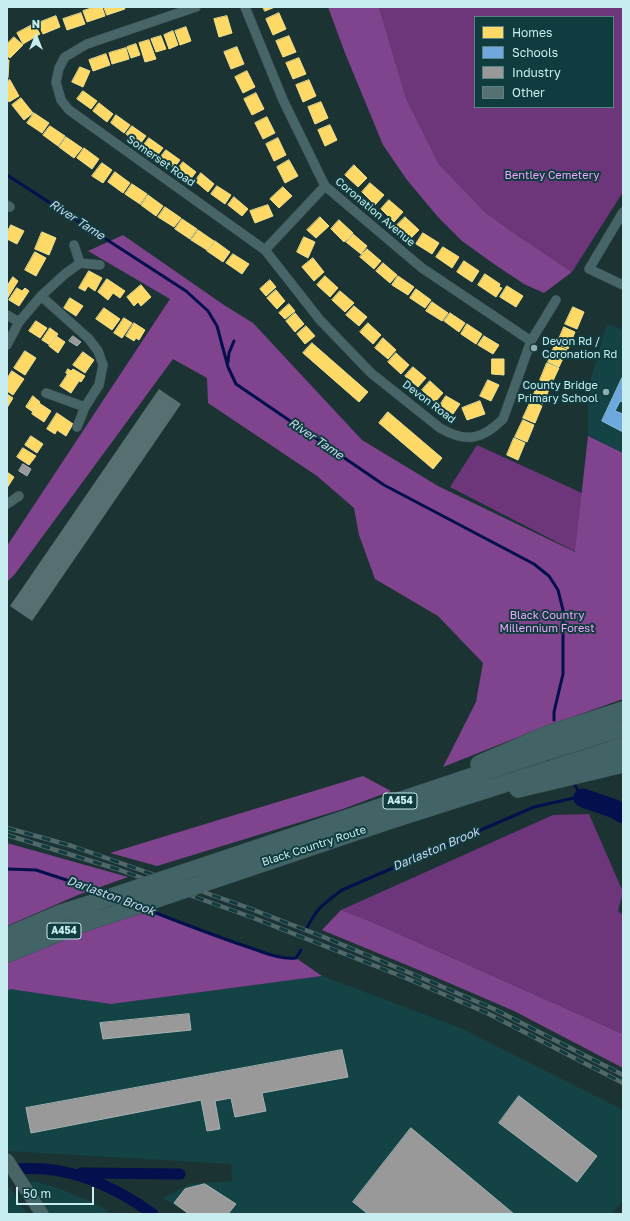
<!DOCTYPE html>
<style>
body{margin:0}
#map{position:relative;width:630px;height:1221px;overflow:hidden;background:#1c3334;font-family:"Golos Text",sans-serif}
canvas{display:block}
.frame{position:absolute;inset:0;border:8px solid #c8edf0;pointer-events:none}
.legend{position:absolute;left:474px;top:16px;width:140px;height:92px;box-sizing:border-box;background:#113c3f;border:1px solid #5a8386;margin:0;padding:5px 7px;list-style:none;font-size:12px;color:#c8edf0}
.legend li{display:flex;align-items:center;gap:8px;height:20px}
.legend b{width:20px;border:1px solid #5a8386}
.north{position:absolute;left:16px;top:16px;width:40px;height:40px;-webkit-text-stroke:3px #113c3f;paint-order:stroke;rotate:0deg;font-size:11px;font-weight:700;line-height:16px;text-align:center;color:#c8edf0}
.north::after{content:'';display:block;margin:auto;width:14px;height:18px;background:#c8edf0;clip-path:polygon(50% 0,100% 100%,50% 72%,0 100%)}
.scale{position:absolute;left:16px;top:1187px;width:78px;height:18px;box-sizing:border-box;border:2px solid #c8edf0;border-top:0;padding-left:5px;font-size:12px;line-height:14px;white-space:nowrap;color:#c8edf0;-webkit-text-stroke:3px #113c3f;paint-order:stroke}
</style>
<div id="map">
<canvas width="630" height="1221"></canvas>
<div class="frame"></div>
<ul class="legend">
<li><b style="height:11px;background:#ffd966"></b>Homes</li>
<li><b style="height:11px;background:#6fa8dc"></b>Schools</li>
<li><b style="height:11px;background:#999"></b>Industry</li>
<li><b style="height:11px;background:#567071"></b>Other</li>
</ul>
<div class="north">N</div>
<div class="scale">50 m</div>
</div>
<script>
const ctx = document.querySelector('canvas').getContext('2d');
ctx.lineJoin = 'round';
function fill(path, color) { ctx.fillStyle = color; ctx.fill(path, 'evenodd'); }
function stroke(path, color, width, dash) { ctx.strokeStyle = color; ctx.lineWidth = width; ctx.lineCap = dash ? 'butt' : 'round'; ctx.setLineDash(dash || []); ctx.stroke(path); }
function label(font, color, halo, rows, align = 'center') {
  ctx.font = font + ' "Golos Text",sans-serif'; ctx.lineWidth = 4; ctx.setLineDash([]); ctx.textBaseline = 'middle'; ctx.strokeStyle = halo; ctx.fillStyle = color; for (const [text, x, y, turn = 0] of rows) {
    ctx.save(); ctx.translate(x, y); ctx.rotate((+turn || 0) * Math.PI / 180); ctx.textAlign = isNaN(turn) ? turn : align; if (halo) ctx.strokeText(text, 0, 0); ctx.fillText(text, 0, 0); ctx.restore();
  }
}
fill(new Path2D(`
 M 607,324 L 623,330 L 623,453 L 588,436 L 588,407 L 591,378 Z
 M 322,976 L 463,1029 L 623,1110 L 623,1201 L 611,1214 L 188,1214 L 163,1198 L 190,1184 L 232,1181 L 231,1164 L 8,1151 L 7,1149 L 7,986 L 111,1004 Z
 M 34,1181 L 61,1189 L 94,1203 L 113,1214 L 47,1214 L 29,1185 L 29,1183 Z
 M 7,1183 L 27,1214 L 7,1214 Z`), '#134345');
fill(new Path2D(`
 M 379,7 L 623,7 L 623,192 L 572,272 L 511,231 L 485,212 L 439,164 L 406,98 ZM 475,17 L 613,17 L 613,107 L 475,107 Z
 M 477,445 L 582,493 L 576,552 L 450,487 Z
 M 589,814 L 623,892 L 618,911 L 623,915 L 623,1034 L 372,922 L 341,910 L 553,815 Z`), '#6d357a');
fill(new Path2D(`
 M 328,7 L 379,7 L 406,98 L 439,164 L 485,212 L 511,231 L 572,272 L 544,293 L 524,284 L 494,264 L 462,241 L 438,217 L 407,180 L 383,145 L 345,53 Z
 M 123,235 L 224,305 L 253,323 L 362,440 L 438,486 L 575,552 L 588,436 L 623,453 L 623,699 L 536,730 L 443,767 L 476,702 L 483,663 L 438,616 L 375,579 L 359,535 L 354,508 L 317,476 L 208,403 L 207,378 L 173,359 L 15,574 L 7,582 L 7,546 L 170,299 L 88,251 Z
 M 363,776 L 391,791 L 343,809 L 157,866 L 110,853 Z
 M 7,843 L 128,877 L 78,895 L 7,926 Z
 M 146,909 L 209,934 L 273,956 L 288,959 L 296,958 L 322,976 L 111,1004 L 10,989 L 7,991 L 7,962 L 63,938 Z
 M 341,910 L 372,922 L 623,1034 L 623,1068 L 514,1011 L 426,973 L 322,930 Z`), '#80438d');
const homes = new Path2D(`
 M 95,7 L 102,7 L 105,16 L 87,22 L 83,11 Z
 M 104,7 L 124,7 L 125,9 L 107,15 Z
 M 263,7 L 275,7 L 265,11 Z
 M 81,13 L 85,24 L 67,30 L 63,19 Z
 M 279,13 L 286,29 L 273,35 L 266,19 Z
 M 56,16 L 60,27 L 43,34 L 38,23 Z
 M 227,16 L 232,33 L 219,37 L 214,19 Z
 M 34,24 L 40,34 L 23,44 L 17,33 Z
 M 186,27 L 191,41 L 180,45 L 175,31 Z
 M 173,31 L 178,45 L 169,49 L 164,35 Z
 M 161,36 L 166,49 L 156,52 L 151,39 Z
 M 289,36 L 296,52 L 283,57 L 276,41 Z
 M 14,37 L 23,45 L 10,58 L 7,56 L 7,44 Z
 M 149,40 L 156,59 L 145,62 L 139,43 Z
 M 136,44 L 140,55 L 131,58 L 127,47 Z
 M 237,47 L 244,64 L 231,69 L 224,52 Z
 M 126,48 L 129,59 L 112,64 L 109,53 Z
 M 106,54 L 110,65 L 93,71 L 89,60 Z
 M 299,58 L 306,74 L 293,79 L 286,63 Z
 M 7,60 L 9,60 L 8,78 L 7,78 Z
 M 80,67 L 90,71 L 83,87 L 72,82 Z
 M 247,71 L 255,87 L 243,93 L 235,77 Z
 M 10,80 L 19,96 L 9,102 L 7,98 L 7,81 Z
 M 309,80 L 316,96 L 303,102 L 296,85 Z
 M 83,91 L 97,101 L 91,109 L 77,99 Z
 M 256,93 L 264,109 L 252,115 L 244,99 Z
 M 21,98 L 33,113 L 24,120 L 12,105 Z
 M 321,102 L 328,118 L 315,124 L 308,107 Z
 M 99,103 L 113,114 L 107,122 L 93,111 Z
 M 34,113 L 49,123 L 42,133 L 27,123 Z
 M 116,115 L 130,125 L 124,133 L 111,123 Z
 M 267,117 L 275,133 L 263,139 L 255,123 Z
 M 330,125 L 337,140 L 325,146 L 318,130 Z
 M 50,126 L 65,136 L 58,146 L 43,135 Z
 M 132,126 L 146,136 L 140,144 L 126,134 Z
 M 66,137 L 82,148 L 74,158 L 59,147 Z
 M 149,138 L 163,148 L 157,156 L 143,146 Z
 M 278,138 L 286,155 L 274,161 L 266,144 Z
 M 84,148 L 99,159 L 92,169 L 77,158 Z
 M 166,150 L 180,160 L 174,168 L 160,158 Z
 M 289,160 L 298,176 L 285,183 L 277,167 Z
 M 183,162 L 196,172 L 190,180 L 177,170 Z
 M 102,163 L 112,170 L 103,183 L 92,176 Z
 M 354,165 L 367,178 L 358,187 L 345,175 Z
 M 115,172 L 130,183 L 123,193 L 108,182 Z
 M 201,173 L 214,184 L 208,192 L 195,181 Z
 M 370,183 L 384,195 L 375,205 L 362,192 Z
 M 132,184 L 147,194 L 140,204 L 125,194 Z
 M 217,186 L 231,195 L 225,204 L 211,194 Z
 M 283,187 L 292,196 L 279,208 L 270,199 Z
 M 148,195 L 163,206 L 156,216 L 141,205 Z
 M 234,197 L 248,209 L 242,216 L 228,205 Z
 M 389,200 L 403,212 L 394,222 L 381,209 Z
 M 268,205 L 273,216 L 255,223 L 250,211 Z
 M 165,207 L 181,218 L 174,227 L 158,217 Z
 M 320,217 L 329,226 L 316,238 L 307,230 Z
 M 405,217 L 419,230 L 410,239 L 396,226 Z
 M 182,219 L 197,229 L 190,239 L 175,229 Z
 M 339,220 L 353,233 L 344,242 L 331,229 Z
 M 11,225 L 24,231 L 17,244 L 7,239 L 7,233 Z
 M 198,230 L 214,241 L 207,250 L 191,240 Z
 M 42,232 L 56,238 L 49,255 L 35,249 Z
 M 423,233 L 439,243 L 432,254 L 416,244 Z
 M 353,234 L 367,246 L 361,254 L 346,242 Z
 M 304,237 L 315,242 L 308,258 L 297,252 Z
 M 215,241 L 230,252 L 223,262 L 207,251 Z
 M 443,247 L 459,257 L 452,268 L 436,257 Z
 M 367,249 L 381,261 L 374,269 L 360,257 Z
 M 35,252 L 46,258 L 36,276 L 25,270 Z
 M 233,254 L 249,264 L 242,274 L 226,263 Z
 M 313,258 L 324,272 L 314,281 L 302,267 Z
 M 464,261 L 479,271 L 472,282 L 457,272 Z
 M 383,263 L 397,275 L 390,283 L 376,271 Z
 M 89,271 L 102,278 L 95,291 L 88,286 L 85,291 L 79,288 Z
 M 485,274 L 500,284 L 499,287 L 502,288 L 496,297 L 478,285 Z
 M 325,276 L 338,288 L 330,297 L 317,285 Z
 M 398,276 L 414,287 L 408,295 L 392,285 Z
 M 13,277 L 18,281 L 7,299 L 7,283 L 8,284 Z
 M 107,279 L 125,291 L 120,298 L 113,293 L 108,300 L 98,292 Z
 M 270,280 L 276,287 L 266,296 L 260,289 Z
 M 141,285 L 151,297 L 141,306 L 138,302 L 134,306 L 127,297 Z
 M 507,286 L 523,296 L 516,307 L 500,297 Z
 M 17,288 L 22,291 L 25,288 L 29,291 L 19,306 L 9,300 Z
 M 416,289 L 431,300 L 425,308 L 410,298 Z
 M 276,290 L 285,301 L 277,309 L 267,298 Z
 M 340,291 L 354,303 L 345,312 L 332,300 Z
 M 70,298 L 83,306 L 76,316 L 64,308 Z
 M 432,302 L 448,313 L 442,321 L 426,311 Z
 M 289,304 L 295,311 L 285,319 L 279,313 Z
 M 354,306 L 367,317 L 359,326 L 346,315 Z
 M 573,307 L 584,312 L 577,329 L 565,324 Z
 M 104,308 L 120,319 L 112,330 L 96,319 Z
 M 295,313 L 304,324 L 295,332 L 286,321 Z
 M 450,313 L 465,323 L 459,332 L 444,321 Z
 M 124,318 L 132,323 L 122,338 L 114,333 Z
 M 36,321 L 47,328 L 40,338 L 29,331 Z
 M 134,323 L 145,330 L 139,340 L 136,338 L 134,341 L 126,336 Z
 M 368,323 L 381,335 L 373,344 L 360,332 Z
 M 467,324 L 482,334 L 476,344 L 461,334 Z
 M 306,326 L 315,336 L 305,344 L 297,334 Z
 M 564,327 L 575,332 L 568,349 L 557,344 Z
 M 50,328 L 58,334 L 50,345 L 42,340 Z
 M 56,336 L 65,342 L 58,353 L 49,346 Z
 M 484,336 L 499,345 L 493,354 L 478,345 Z
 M 383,338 L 396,350 L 388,359 L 375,348 Z
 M 312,343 L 368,392 L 359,402 L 303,353 Z
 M 555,345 L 567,350 L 559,367 L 548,362 Z
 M 25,351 L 36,358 L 25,375 L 14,368 Z
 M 83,352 L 94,360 L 85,373 L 73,365 Z
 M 396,353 L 409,365 L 401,374 L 388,362 Z
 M 492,359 L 504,359 L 504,375 L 492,374 Z
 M 547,363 L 559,368 L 551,385 L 540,380 Z
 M 413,367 L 426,378 L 418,387 L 405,376 Z
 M 68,369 L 71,371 L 73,369 L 85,376 L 81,382 L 66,373 Z
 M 12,371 L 24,379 L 13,395 L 7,391 L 7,379 Z
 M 68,374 L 79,381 L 71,393 L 60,386 Z
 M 488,380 L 499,385 L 491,401 L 480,396 Z
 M 430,381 L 443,393 L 435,402 L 422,390 Z
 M 539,382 L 550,387 L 543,404 L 532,399 Z
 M 7,394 L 13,398 L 7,408 Z
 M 33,396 L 40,402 L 33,412 L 26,407 Z
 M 446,396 L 460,404 L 453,414 L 440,405 Z
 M 480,401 L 485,414 L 467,420 L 462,408 Z
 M 531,401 L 542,406 L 535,423 L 523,418 Z
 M 39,403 L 51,411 L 44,422 L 32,414 Z
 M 388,412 L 442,458 L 433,469 L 379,423 Z
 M 57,413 L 73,424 L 66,436 L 57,430 L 55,434 L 47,429 Z
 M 523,420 L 534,425 L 527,442 L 515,437 Z
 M 31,436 L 43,444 L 37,453 L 25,445 Z
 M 514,438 L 525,443 L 518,460 L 507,455 Z
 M 23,448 L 36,456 L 29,465 L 17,457 Z
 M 7,472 L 14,477 L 7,488 Z`);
fill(homes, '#ffd966');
stroke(homes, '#eedf8f', 1);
const schools = new Path2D(`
 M 622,378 L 623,402 L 620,401 L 615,411 L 623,414 L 623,432 L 602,421 Z`);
fill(schools, '#6fa8dc');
stroke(schools, '#8abde2', 1);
const industry = new Path2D(`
 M 73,336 L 81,342 L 77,346 L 69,341 Z
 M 23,464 L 31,469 L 27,476 L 19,471 Z
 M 189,1014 L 191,1030 L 103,1039 L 100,1023 Z
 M 342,1050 L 348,1077 L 262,1093 L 266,1111 L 235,1117 L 231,1098 L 215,1101 L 220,1129 L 207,1131 L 201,1100 L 31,1133 L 26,1108 Z
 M 519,1096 L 597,1156 L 577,1182 L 499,1123 Z
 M 411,1128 L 514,1214 L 368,1214 L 353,1202 Z
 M 205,1184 L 236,1204 L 228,1214 L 189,1214 L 174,1203 L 185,1189 Z`);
fill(industry, '#999');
stroke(industry, '#a7b2b3', 1);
stroke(new Path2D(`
 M 7,175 L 186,291 L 208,311 L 217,326 L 228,367 L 236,384 L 384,485 L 534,564 L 549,576 L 558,590 L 563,610 L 563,674 L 554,712 L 554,720
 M 228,362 L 229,353 L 234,341
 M 574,784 L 583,798
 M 7,869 L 36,870 L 106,893
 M 146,909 C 179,922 212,935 245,946 C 261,951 279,960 296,958 L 301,950
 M 306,930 C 316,909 323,904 342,890 L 534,807 L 574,798 L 583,798`), '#03104d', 3);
stroke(new Path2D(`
 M 7,1169 C 19,1169 32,1168 44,1169 C 84,1172 121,1191 153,1214
 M 81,1173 L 180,1174`), '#03104d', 11);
stroke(new Path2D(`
 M 583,798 L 615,809 L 623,814`), '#03104d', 19);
fill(new Path2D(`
 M 159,389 L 181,404 L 32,621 L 10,606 Z`), '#567071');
const street = new Path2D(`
 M 196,7 L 87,44 L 65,57 L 59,68 L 56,82 L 61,100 L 69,110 L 265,250 L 320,320 L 371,373 L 440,428 C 466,443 482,440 503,419 L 531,341 L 556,300
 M 245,7 L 283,100 L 325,186 L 422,268 L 531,341
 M 7,205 L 10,207
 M 623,212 L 589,269 L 623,285
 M 74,245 L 80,263 L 100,265
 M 265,250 L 325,186
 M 41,296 L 89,339 L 98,351 L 103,365 L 99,385 L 85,407 L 77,427
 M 7,315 L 19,322
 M 7,345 L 19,322 L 41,296 L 65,274 L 80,263
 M 46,393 L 85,407
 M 7,504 L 19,496`);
const secondary = new Path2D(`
 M 7,1160 L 42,1214`);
const highway = new Path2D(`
 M 479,764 L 548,734 L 623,710
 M 518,789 L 623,764
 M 177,875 L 545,752 L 623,728
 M 201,884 L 388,821 L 623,746
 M 7,936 L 61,913 L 96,902
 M 7,954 L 78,925 L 121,911`);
stroke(street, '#3d5152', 10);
stroke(secondary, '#3d5152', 14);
stroke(highway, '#3d5152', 18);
stroke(street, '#476466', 9);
stroke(secondary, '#476466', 13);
stroke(highway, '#426467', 17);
const rail = new Path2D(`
 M 7,828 L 72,846 L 246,907 L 326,938 L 415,975 L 494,1009 L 623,1075
 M 7,835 L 117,869 L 251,917 L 406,978 L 487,1013 L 623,1083`);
stroke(rail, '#516869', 4.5);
stroke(rail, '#113c3f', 3, [9]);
const highwayBridge = new Path2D(`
 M 96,902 L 177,875
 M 121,911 L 201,884`);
stroke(highwayBridge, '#3d5152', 18, []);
stroke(highwayBridge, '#426467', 17);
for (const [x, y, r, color] of [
 [534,348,4,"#8cacae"],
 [606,392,4,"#8cacae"]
]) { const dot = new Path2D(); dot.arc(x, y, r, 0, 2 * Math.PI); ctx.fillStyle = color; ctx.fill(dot); stroke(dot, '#113c3f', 1.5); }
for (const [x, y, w] of [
 [400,801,34],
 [64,931,34]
]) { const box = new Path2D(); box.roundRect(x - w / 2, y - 8, w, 16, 3); ctx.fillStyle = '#113c3f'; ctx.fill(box); stroke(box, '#c8edf0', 1); }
label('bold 10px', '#c8edf0', null, [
 ["A454",400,801],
 ["A454",64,931]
]);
label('11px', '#c8edf0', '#113c3f', [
 ["Somerset Road",161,161,35],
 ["Coronation Avenue",375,212,40],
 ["Devon Road",429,402,37],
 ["Black Country Route",314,846,-18]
]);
label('11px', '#f1a5fd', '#113c3f', [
 ["Bentley Cemetery",552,176],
 ["Black Country",547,616],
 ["Millennium Forest",547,629]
]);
label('11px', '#c8edf0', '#113c3f', [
 ["Devon Rd /",542,342],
 ["Coronation Rd",542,355],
 ["County Bridge",598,386,"right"],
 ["Primary School",598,399,"right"]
], 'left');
label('italic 12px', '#cad8f0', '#113c3f', [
 ["River Tame",77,220,33],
 ["River Tame",316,439,34],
 ["Darlaston Brook",436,849,-23],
 ["Darlaston Brook",111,896,20]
]);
</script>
